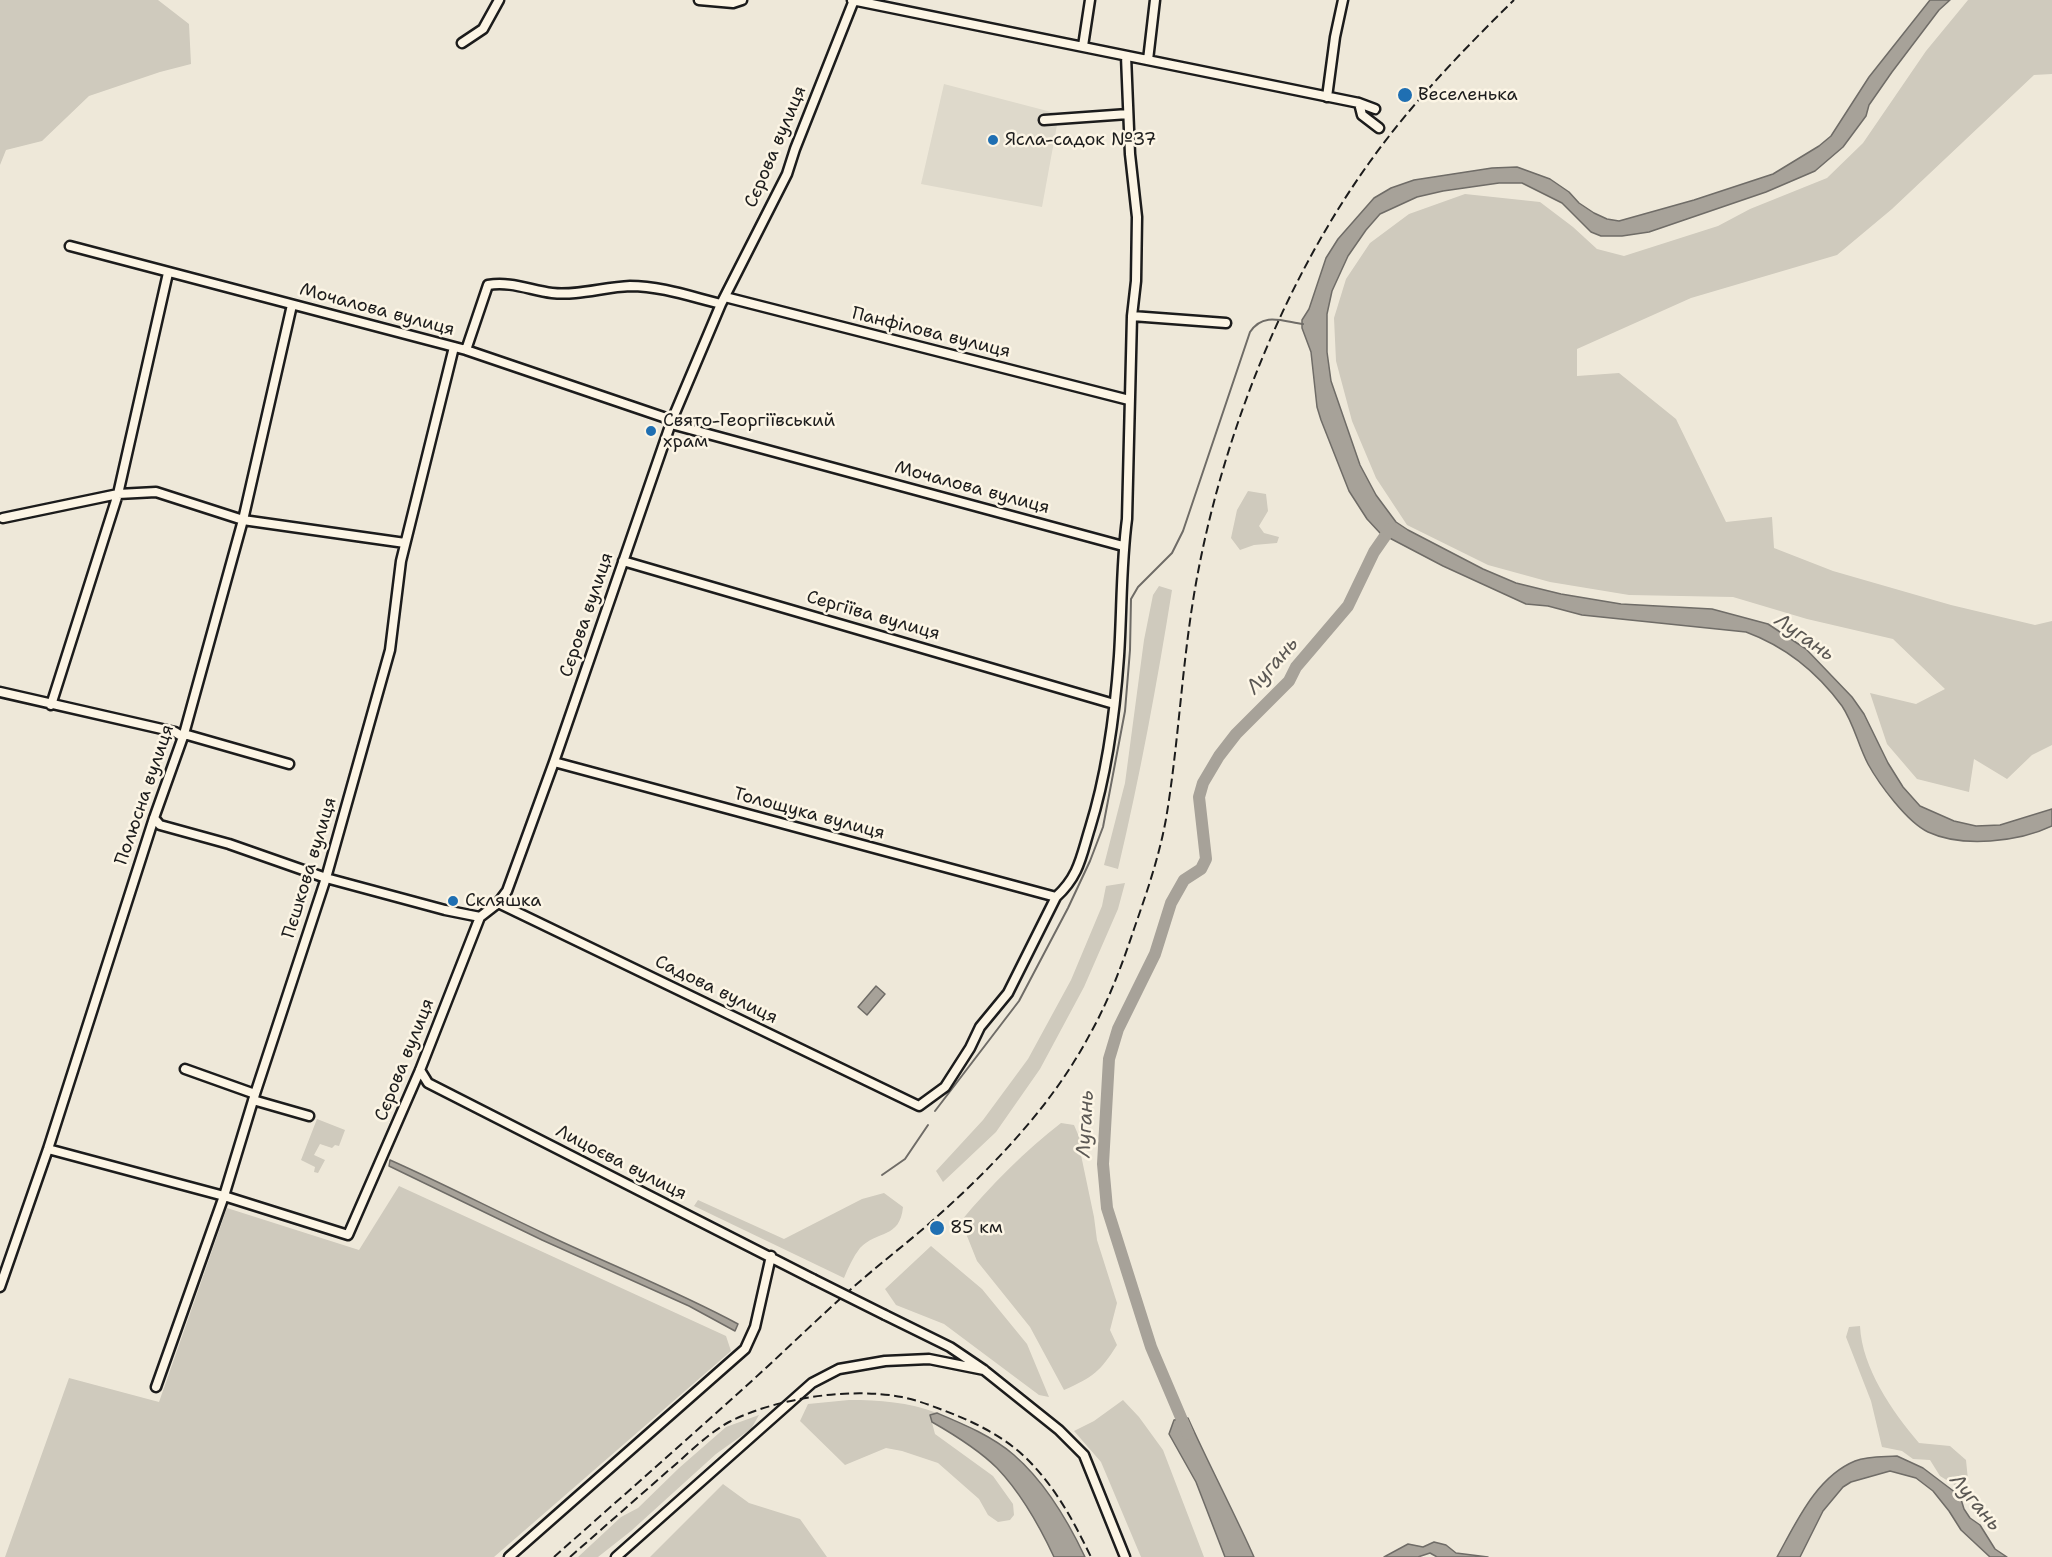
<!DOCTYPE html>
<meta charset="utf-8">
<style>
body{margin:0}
canvas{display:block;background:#eee8d9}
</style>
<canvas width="2052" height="1557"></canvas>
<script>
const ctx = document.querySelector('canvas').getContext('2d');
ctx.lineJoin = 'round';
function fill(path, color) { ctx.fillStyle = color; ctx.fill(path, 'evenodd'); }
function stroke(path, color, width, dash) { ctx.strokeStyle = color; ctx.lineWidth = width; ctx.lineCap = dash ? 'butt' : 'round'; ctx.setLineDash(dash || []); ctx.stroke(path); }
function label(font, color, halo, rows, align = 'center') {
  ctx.font = font + ' "Shantell Sans",sans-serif'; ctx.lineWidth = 5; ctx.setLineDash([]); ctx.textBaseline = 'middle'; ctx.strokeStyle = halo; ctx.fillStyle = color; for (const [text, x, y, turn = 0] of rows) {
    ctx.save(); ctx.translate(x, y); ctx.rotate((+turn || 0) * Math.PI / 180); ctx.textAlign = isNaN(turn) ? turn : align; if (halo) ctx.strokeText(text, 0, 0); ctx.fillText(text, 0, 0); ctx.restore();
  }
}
fill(new Path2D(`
 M 944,84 L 1059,114 L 1042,207 L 921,184 Z`), '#ded9cb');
fill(new Path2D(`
 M 0,0 L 158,0 L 189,24 L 191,64 L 160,72 L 89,96 L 42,141 L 6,150 L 0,165 Z
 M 1968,0 L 2052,0 L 2052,74 L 2034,75 L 1892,209 L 1837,255 L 1691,298 L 1577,349 L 1577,376 L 1619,373 L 1676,419 L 1726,522 L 1772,517 L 1774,548 L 1833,571 L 1951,605 L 2035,625 L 2052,621 L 2052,745 L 2032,755 L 2007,779 L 1974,759 L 1969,792 L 1917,779 L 1887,744 L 1870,693 L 1916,704 L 1945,689 L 1893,639 L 1807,619 L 1733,597 L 1629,595 L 1550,582 L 1488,565 L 1407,525 L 1376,478 L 1352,421 L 1336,361 L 1334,318 L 1346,279 L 1370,243 L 1409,214 L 1465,194 L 1540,202 L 1573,227 L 1597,249 L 1624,256 L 1718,226 L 1750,209 L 1827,178 L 1863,143 L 1926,51 Z
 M 1248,491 L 1266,494 L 1268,511 L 1259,526 L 1264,533 L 1279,537 L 1277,543 L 1254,545 L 1240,550 L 1231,538 L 1237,510 Z
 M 1159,586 L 1172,590 C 1157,684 1140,776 1118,869 L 1104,865 L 1125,783 L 1144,640 L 1153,595 Z
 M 1125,883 L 1118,909 L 1084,987 L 1040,1069 L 996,1132 L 943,1182 L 936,1171 L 983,1120 L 1028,1059 L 1071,980 L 1102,906 L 1106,886 Z
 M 317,1119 L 345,1130 L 339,1146 L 335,1145 L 332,1148 L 320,1144 L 314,1155 L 325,1160 L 318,1173 L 314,1172 L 315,1167 L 301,1160 Z
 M 1061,1123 L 1074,1125 L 1080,1139 L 1081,1155 L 1094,1217 L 1097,1240 L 1117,1303 L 1110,1330 L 1117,1345 C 1100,1372 1093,1377 1064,1390 L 1030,1327 L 977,1261 L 961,1221 C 991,1185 1025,1151 1061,1123 Z
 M 399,1186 L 726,1336 L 731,1351 L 494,1557 L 5,1557 L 69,1378 L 159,1402 L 227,1208 L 359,1250 Z
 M 884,1193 L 903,1207 C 900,1239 877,1230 860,1248 C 853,1257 848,1268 844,1278 L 694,1206 L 698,1200 L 784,1239 L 862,1199 Z
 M 931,1246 L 982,1289 L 1027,1344 L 1049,1397 L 1039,1395 L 944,1324 L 896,1305 L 885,1289 Z
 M 1860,1326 C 1862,1368 1892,1411 1919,1443 L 1950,1446 L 1966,1460 L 1968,1480 L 1958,1487 L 1940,1476 L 1930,1460 L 1913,1459 L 1902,1451 L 1882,1447 L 1871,1401 L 1846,1337 L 1849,1327 Z
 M 849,1400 C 880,1400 908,1402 937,1413 L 930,1415 L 935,1434 L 993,1476 L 1013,1504 L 1014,1515 L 1010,1520 L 998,1522 L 988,1515 L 979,1499 L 938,1463 L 902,1451 L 886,1448 L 845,1465 L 800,1421 L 808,1404 Z
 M 1123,1400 L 1139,1417 L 1163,1450 L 1204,1557 L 1141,1557 L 1101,1462 L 1074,1431 L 1094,1421 Z
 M 759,1415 L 751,1429 L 716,1454 L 631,1531 L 598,1557 L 578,1557 L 621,1517 L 638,1508 L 679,1468 L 726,1427 Z
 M 723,1484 L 749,1503 L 800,1519 L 827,1557 L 650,1557 Z`), '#cfcabd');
const water = new Path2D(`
 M 1930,0 L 1950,0 L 1939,10 L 1892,72 L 1869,105 L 1866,116 L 1843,147 L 1815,171 L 1766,192 L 1649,232 L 1622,236 L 1601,236 L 1591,232 L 1562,203 L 1522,183 L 1499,183 L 1443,191 L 1417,197 L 1380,214 L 1366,230 L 1348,256 L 1332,291 L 1327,314 L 1327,352 L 1331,381 L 1360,465 L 1376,495 L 1396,522 L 1408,530 L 1483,569 L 1516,583 L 1561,594 L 1621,604 L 1712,609 L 1768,624 L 1806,649 L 1852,697 L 1864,714 L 1888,763 L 1903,787 L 1920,806 L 1954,821 L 1976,826 L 2000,825 L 2052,809 L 2052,826 C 2019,842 1962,848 1928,832 C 1907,822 1879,784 1868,764 C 1858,745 1854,724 1842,706 C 1817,672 1784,646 1746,632 L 1582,615 L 1548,606 L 1526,604 L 1443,566 L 1380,533 L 1367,519 L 1349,491 L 1321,420 L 1317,407 L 1311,352 L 1302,328 L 1302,320 L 1309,309 L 1326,258 L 1338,239 L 1374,198 L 1391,188 L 1414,180 L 1492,168 L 1517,167 L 1550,179 L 1569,192 L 1579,203 L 1594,213 L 1607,219 L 1619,221 L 1694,200 L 1773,174 L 1819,146 L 1831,136 L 1869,77 Z
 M 876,986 L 885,994 L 867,1015 L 858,1007 Z
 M 390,1160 C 442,1183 492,1209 543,1233 C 608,1264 675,1290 738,1324 L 735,1331 L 689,1306 L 542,1240 L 389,1166 Z
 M 937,1413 C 963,1424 992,1436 1014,1455 C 1045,1482 1068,1521 1085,1557 L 1054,1557 C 1040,1527 1020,1492 997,1468 C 980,1451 953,1434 932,1422 L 930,1415 Z
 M 1188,1418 C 1209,1465 1233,1510 1254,1557 L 1225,1557 L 1196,1482 L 1169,1434 L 1174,1420 Z
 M 1897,1456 L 1923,1468 L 1960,1496 L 1964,1509 L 1970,1518 L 1980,1525 L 1995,1549 L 2007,1557 L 1990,1557 L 1961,1530 L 1949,1511 L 1933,1491 L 1916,1478 L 1890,1471 L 1851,1482 L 1843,1487 L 1823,1511 L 1800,1557 L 1777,1557 C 1796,1523 1816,1477 1855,1461 C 1868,1456 1883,1457 1897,1456 Z
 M 1434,1542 L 1446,1545 L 1456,1553 L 1488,1557 L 1437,1557 L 1430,1553 L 1418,1557 L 1384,1557 L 1408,1544 L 1423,1547 Z`);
fill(water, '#a7a299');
stroke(water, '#6f6c67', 1.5);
stroke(new Path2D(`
 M 935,1111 L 1019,1001 L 1068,908 L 1090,861 L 1103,827 L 1125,711 L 1130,650 L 1131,599 L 1138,587 L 1172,553 L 1183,531 L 1250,332 C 1263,312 1282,321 1303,324
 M 882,1175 L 905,1159 L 928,1125`), '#6f6c67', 2);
stroke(new Path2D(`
 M 1188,1434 L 1151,1347 L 1107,1208 L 1103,1164 L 1109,1059 L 1118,1029 L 1155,954 L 1171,903 L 1184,880 L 1201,869 L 1206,859 L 1199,797 L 1203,783 L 1219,756 L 1236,734 L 1289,681 L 1296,667 L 1348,606 L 1374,552 L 1390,529`), '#a7a299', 12);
const minor = new Path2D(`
 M 699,0 L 733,3 L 742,0
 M 852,0 L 1359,103 L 1375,109
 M 462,43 L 483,29 L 499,0
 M 1083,46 L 1090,0
 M 1148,60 L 1155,0
 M 1327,97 L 1335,37 L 1343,0
 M 1359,103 L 1362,115 L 1379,128
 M 1044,120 L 1128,114
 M 70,246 L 466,350 L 672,420
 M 725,297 L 1129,400
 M 1132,316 L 1226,323
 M 466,350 L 488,285 C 510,281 530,290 552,293 C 578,296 604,287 630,286 C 661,286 692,297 721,304
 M 671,424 L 1123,546
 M 3,518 L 118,494 L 156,492 L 243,520 L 405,543
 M 623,561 L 1114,704
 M 0,692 L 175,732 L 183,737
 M 51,705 L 118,494 L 168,273
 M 184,734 L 289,764
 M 554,762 L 1056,897
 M 154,818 L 160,825 L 229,844 L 326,878 L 445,910 L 480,917
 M 498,903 L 919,1106 L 945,1087 L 970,1048 L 980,1027 L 1008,993 L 1056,897 C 1079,876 1081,857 1090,828 C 1107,773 1115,714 1119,656 C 1122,610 1121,564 1127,519 L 1132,316 L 1136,281 L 1137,217 L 1130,154 L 1126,56
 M 185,1069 L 255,1094
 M 420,1070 L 428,1083 L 813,1279
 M 253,1100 L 309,1116
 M 48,1149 L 224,1196 L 348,1235 L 420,1070 L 480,917 L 498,903 L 507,891 L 554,762 L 672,420 L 721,304 L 787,174 L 795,149 L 854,0
 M 0,1287 L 48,1149 L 154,818 L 184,734 L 243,520 L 292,305
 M 885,1315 L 950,1347 L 984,1370 L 1059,1430 L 1084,1455 L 1125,1557
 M 156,1387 L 224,1196 L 255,1094 L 326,878 L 390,650 L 401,561 L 454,347
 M 509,1557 L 745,1349 L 755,1327 L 771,1256
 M 616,1557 L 812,1383 L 839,1369 L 885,1361 L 929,1359 L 984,1370`);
stroke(minor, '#1c1c1c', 13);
stroke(minor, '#fcf5e5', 8);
stroke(new Path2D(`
 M 554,1557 C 625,1494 697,1431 767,1367 C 797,1339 827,1310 858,1283 C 882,1262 907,1243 931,1222 C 992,1168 1052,1106 1090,1034 C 1109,1000 1122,965 1134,929 C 1147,892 1159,857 1166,819 C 1179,741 1182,661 1196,583 C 1222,438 1283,283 1369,163 C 1411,104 1462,51 1514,0
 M 570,1557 C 603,1528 636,1499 669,1470 C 688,1454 707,1434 729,1422 C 776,1398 850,1387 902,1397 C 921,1401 940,1409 958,1416 C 984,1427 1010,1441 1030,1462 C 1057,1490 1074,1522 1091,1557`), '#1c1c1c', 2, [9, 4.5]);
const minorBridge = new Path2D(`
 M 813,1279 L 885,1315`);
stroke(minorBridge, '#1c1c1c', 13, []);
stroke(minorBridge, '#fcf5e5', 8);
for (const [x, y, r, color] of [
 [1405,95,8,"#1f6fb2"],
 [993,140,6,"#1f6fb2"],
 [651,431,6,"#1f6fb2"],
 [453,901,6,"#1f6fb2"],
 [937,1228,8,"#1f6fb2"]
]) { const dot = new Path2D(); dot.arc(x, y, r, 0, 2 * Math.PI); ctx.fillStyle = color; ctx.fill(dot); stroke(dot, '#fcf5e5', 2); }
label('18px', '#1c1c1c', '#fcf5e5', [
 ["Веселенька",1418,95],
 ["Ясла-садок №37",1005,140],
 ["Свято-Георгіївський",663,421],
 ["храм",663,442],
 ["Скляшка",465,901],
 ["85 км",950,1228]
], 'left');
label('18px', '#1c1c1c', '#fcf5e5', [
 ["Сєрова вулиця",776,147,-67],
 ["Мочалова вулиця",377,310,15],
 ["Панфілова вулиця",931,333,14],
 ["Мочалова вулиця",972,488,15],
 ["Сєрова вулиця",587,615,-71],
 ["Сергіїва вулиця",873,616,16],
 ["Полюсна вулиця",145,795,-71],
 ["Толощука вулиця",809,814,15],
 ["Пєшкова вулиця",310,868,-73],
 ["Садова вулиця",716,990,26],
 ["Сєрова вулиця",405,1060,-68],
 ["Лицоєва вулиця",621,1163,27]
]);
label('italic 20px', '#5b5854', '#fcf5e5', [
 ["Лугань",1804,638,35],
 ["Лугань",1273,666,-49],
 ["Лугань",1086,1124,-87],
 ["Лугань",1975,1503,50]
]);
</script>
